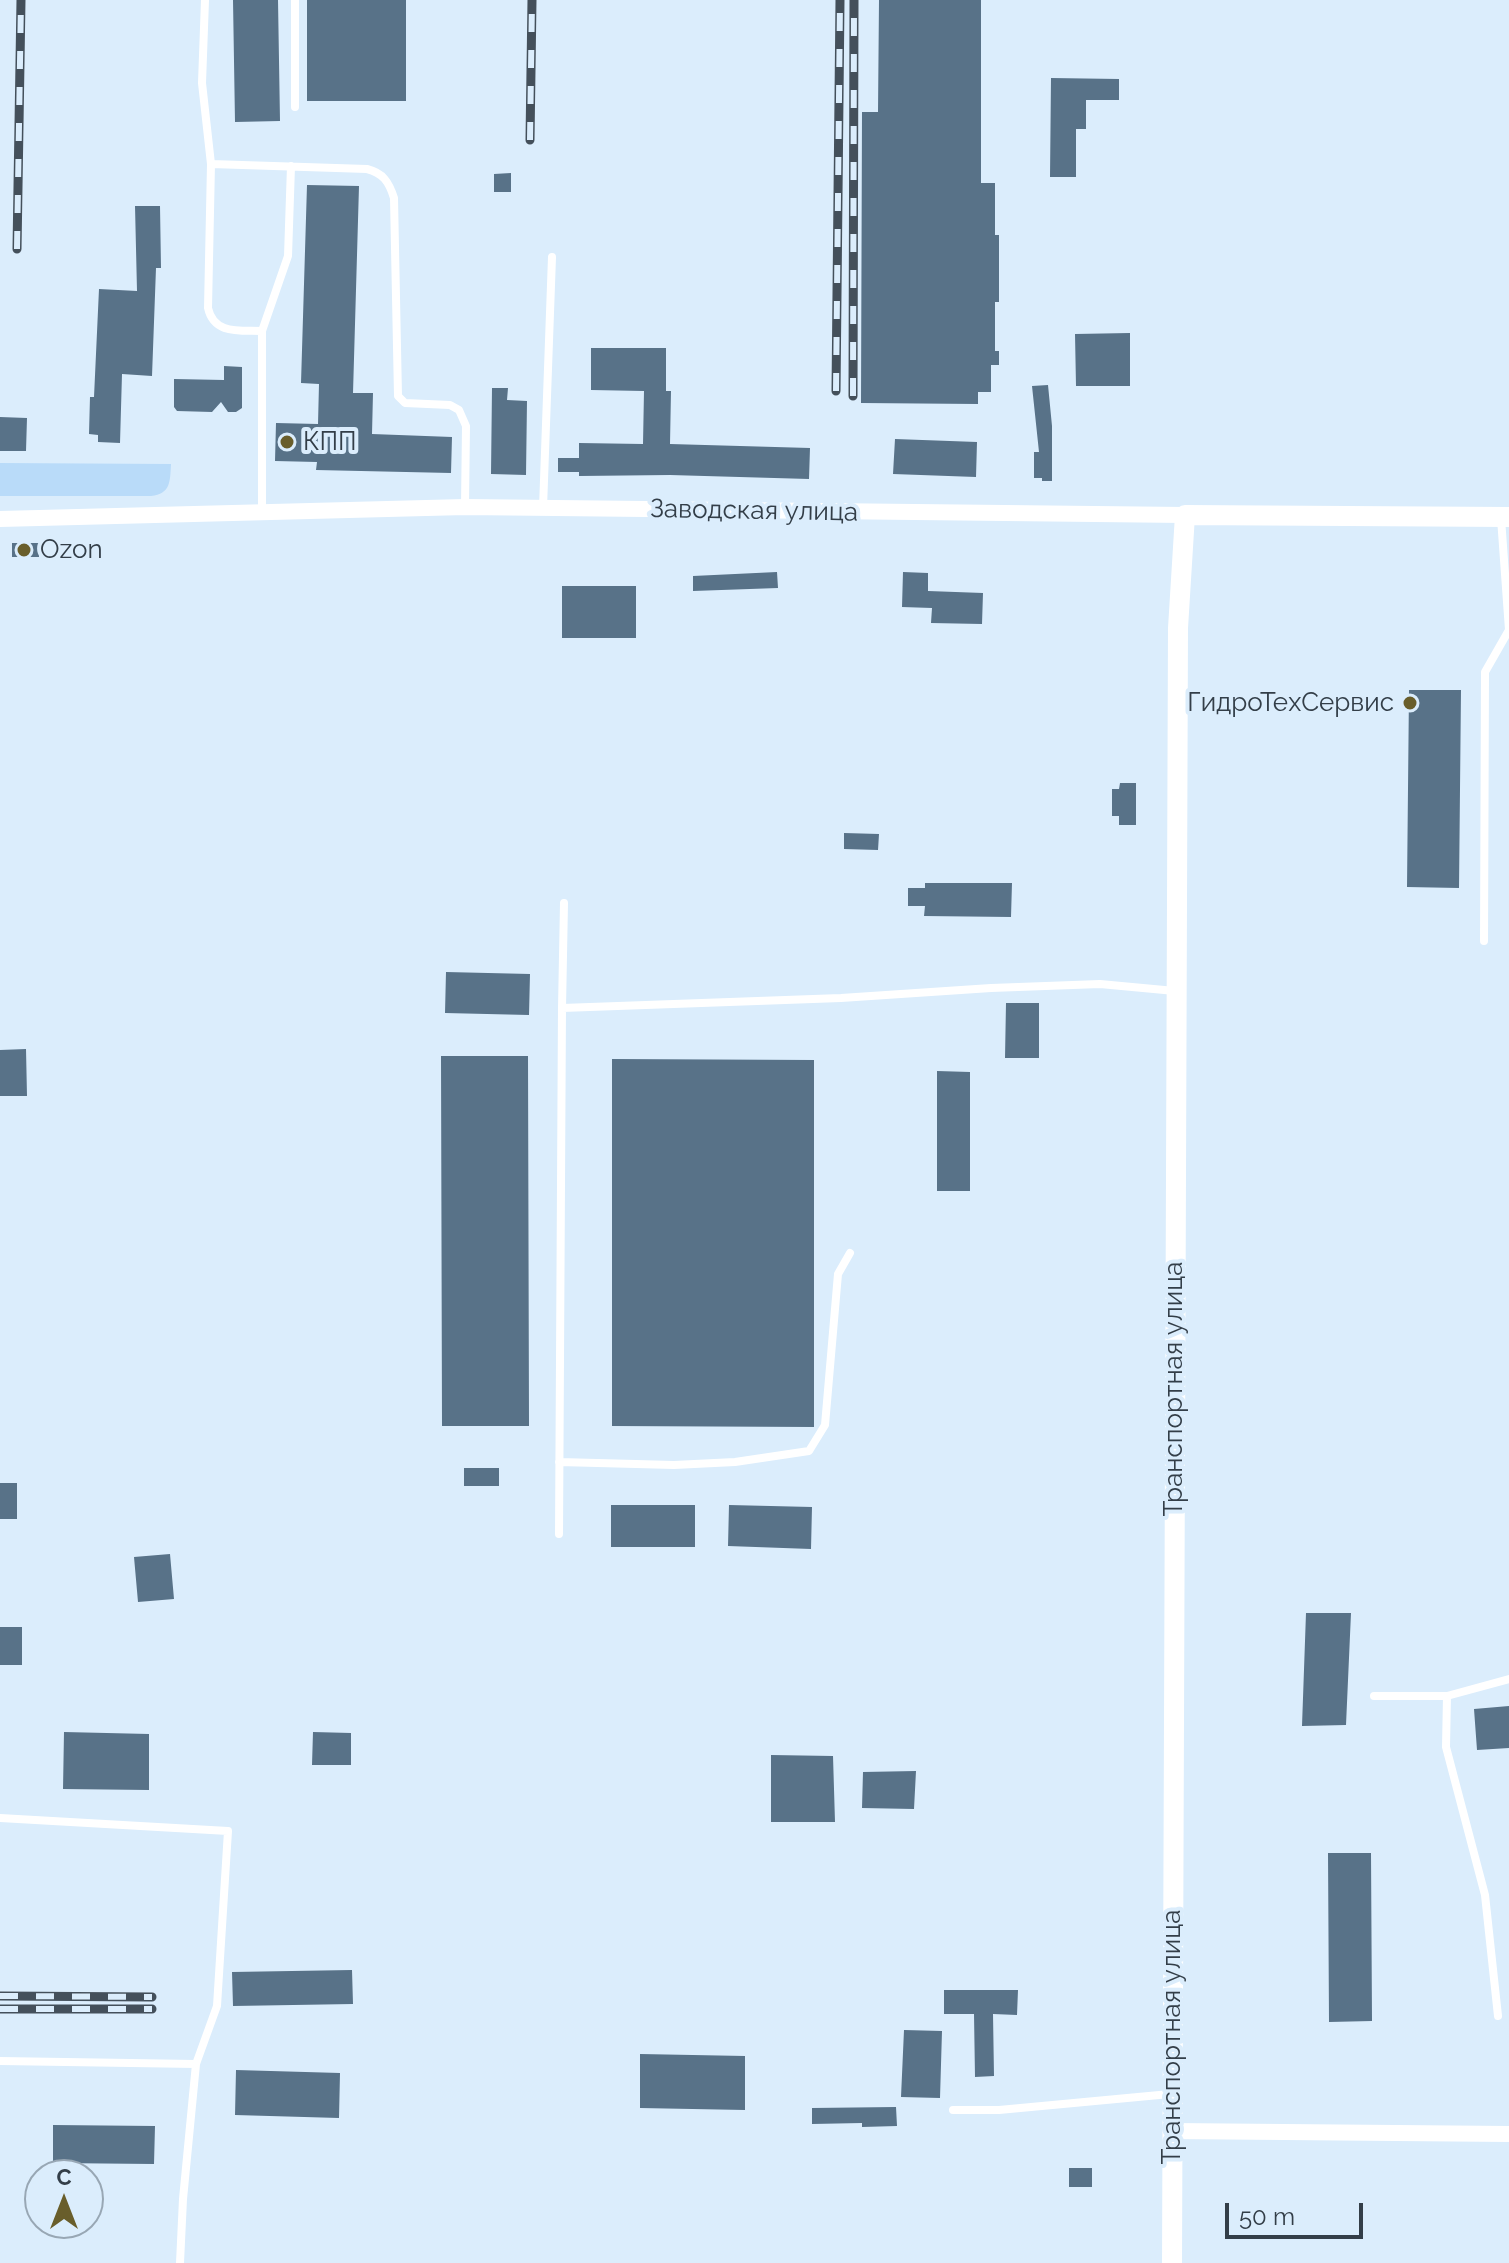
<!DOCTYPE html>
<meta charset="utf-8">
<style>
body{margin:0}
#map{position:relative;width:1509px;height:2263px;overflow:hidden;background:#dbedfc;font-family:Raleway,sans-serif}
canvas{display:block}
.north{position:absolute;left:24px;top:2159px;width:80px;height:80px;box-sizing:border-box;background:#dbedfc;border:2px solid #98a7b4;border-radius:50%;rotate:0deg;font-size:22px;font-weight:700;line-height:32px;text-align:center;color:#333e48}
.north::after{content:'';display:block;margin:auto;width:28px;height:36px;background:#695e2b;clip-path:polygon(50% 0,100% 100%,50% 72%,0 100%)}
.scale{position:absolute;left:1225px;top:2203px;width:138px;height:36px;box-sizing:border-box;border:4px solid #333e48;border-top:0;padding-left:10px;font-size:24px;line-height:28px;white-space:nowrap;color:#333e48;-webkit-text-stroke:6px #dbedfc;paint-order:stroke}
</style>
<div id="map">
<canvas width="1509" height="2263"></canvas>
<div class="north">С</div>
<div class="scale">50 m</div>
</div>
<script>
const ctx = document.querySelector('canvas').getContext('2d');
ctx.lineJoin = 'round';
function fill(path, color) { ctx.fillStyle = color; ctx.fill(path, 'evenodd'); }
function stroke(path, color, width, dash) { ctx.strokeStyle = color; ctx.lineWidth = width; ctx.lineCap = dash ? 'butt' : 'round'; ctx.setLineDash(dash || []); ctx.stroke(path); }
function label(font, color, halo, rows, align = 'center') {
  ctx.font = font + ' Raleway,sans-serif'; ctx.lineWidth = 8; ctx.setLineDash([]); ctx.textBaseline = 'middle'; ctx.strokeStyle = halo; ctx.fillStyle = color; for (const [text, x, y, turn = 0] of rows) {
    ctx.save(); ctx.translate(x, y); ctx.rotate((+turn || 0) * Math.PI / 180); ctx.textAlign = isNaN(turn) ? turn : align; if (halo) ctx.strokeText(text, 0, 0); ctx.fillText(text, 0, 0); ctx.restore();
  }
}
fill(new Path2D(`
 M 0,463 L 171,464 C 170,481 171,494 151,496 L 0,496 Z`), '#b9dbf9');
fill(new Path2D(`
 M 233,0 L 278,0 L 280,121 L 235,122 Z
 M 307,0 L 406,0 L 406,101 L 307,101 Z
 M 879,0 L 981,0 L 981,183 L 995,183 L 995,235 L 999,235 L 999,302 L 995,302 L 995,351 L 999,351 L 999,365 L 991,365 L 991,392 L 978,392 L 978,404 L 861,403 L 862,112 L 878,112 Z
 M 1051,78 L 1119,79 L 1119,100 L 1086,100 L 1086,129 L 1076,129 L 1076,177 L 1050,177 Z
 M 511,173 L 511,192 L 494,192 L 494,174 Z
 M 307,185 L 359,186 L 353,393 L 373,393 L 372,434 L 452,437 L 451,473 L 316,470 L 317,462 L 275,461 L 276,423 L 318,424 L 319,384 L 301,383 Z
 M 135,206 L 160,206 L 161,268 L 156,268 L 152,376 L 122,374 L 120,443 L 98,442 L 98,435 L 89,434 L 90,397 L 94,397 L 99,289 L 137,291 Z
 M 1130,333 L 1130,386 L 1076,386 L 1075,334 Z
 M 591,348 L 666,348 L 666,391 L 671,391 L 670,444 L 810,448 L 809,479 L 670,475 L 579,476 L 579,472 L 558,472 L 558,458 L 579,458 L 579,443 L 643,444 L 644,391 L 591,390 Z
 M 224,366 L 242,367 L 242,408 L 236,412 L 228,412 L 221,402 L 212,412 L 177,411 L 174,407 L 174,379 L 224,380 Z
 M 1048,385 L 1052,426 L 1052,481 L 1042,481 L 1042,478 L 1034,478 L 1034,452 L 1039,452 L 1032,386 Z
 M 492,388 L 508,388 L 507,400 L 527,401 L 526,475 L 491,474 Z
 M 0,417 L 27,418 L 26,451 L 0,451 Z
 M 895,439 L 977,442 L 976,477 L 893,474 Z
 M 12,543 L 39,543 L 39,557 L 12,557 Z
 M 777,572 L 778,588 L 693,591 L 693,576 Z
 M 903,572 L 928,573 L 928,591 L 983,593 L 982,624 L 931,623 L 932,608 L 902,607 Z
 M 562,586 L 636,586 L 636,638 L 562,638 Z
 M 1409,690 L 1461,690 L 1459,888 L 1407,887 Z
 M 1120,783 L 1136,783 L 1136,825 L 1119,825 L 1119,816 L 1112,816 L 1112,789 L 1119,789 Z
 M 844,833 L 879,834 L 878,850 L 844,849 Z
 M 925,883 L 1012,883 L 1011,917 L 924,916 L 925,906 L 908,906 L 908,888 L 925,888 Z
 M 446,972 L 530,974 L 529,1015 L 445,1013 Z
 M 1006,1003 L 1039,1003 L 1039,1058 L 1005,1058 Z
 M 26,1049 L 27,1096 L 0,1096 L 0,1050 Z
 M 441,1056 L 528,1056 L 529,1426 L 442,1426 Z
 M 612,1059 L 814,1060 L 814,1427 L 612,1426 Z
 M 937,1071 L 970,1072 L 970,1191 L 937,1191 Z
 M 464,1468 L 499,1468 L 499,1486 L 464,1486 Z
 M 0,1483 L 17,1483 L 17,1519 L 0,1519 Z
 M 611,1505 L 695,1505 L 695,1547 L 611,1547 Z
 M 729,1505 L 812,1507 L 811,1549 L 728,1546 Z
 M 170,1554 L 174,1599 L 138,1602 L 134,1557 Z
 M 1306,1613 L 1351,1613 L 1346,1725 L 1302,1726 Z
 M 0,1627 L 22,1627 L 22,1665 L 0,1665 Z
 M 1509,1706 L 1509,1748 L 1477,1750 L 1474,1709 Z
 M 64,1732 L 149,1734 L 149,1790 L 63,1789 Z
 M 313,1732 L 351,1733 L 351,1765 L 312,1765 Z
 M 771,1755 L 833,1756 L 835,1822 L 771,1822 Z
 M 916,1771 L 914,1809 L 862,1808 L 863,1772 Z
 M 1328,1853 L 1371,1853 L 1372,2021 L 1329,2022 Z
 M 352,1970 L 353,2004 L 233,2006 L 232,1972 Z
 M 944,1990 L 1018,1990 L 1017,2015 L 993,2014 L 994,2076 L 975,2077 L 974,2014 L 944,2014 Z
 M 904,2030 L 942,2031 L 940,2098 L 901,2097 Z
 M 640,2054 L 745,2056 L 745,2110 L 640,2108 Z
 M 236,2070 L 340,2073 L 339,2118 L 235,2115 Z
 M 896,2107 L 897,2126 L 862,2127 L 862,2123 L 812,2124 L 812,2108 Z
 M 53,2125 L 155,2126 L 154,2164 L 53,2163 Z
 M 1069,2168 L 1092,2168 L 1092,2187 L 1069,2187 Z`), '#587288');
stroke(new Path2D(`
 M 205,0 L 202,83 L 211,164 L 208,308 C 214,335 240,330 262,331 L 262,511
 M 295,0 L 295,107
 M 211,164 L 367,169 C 383,173 389,182 394,198 L 398,396 L 405,403 L 450,405 L 459,410 L 466,426 L 465,506
 M 262,331 L 288,256 L 291,166
 M 543,508 L 552,257
 M 564,903 L 562,1008 L 841,998 L 991,988 L 1100,984 L 1175,991
 M 1484,941 L 1485,672 L 1509,630 L 1501,518
 M 559,1462 L 674,1465 L 735,1462 L 809,1451 L 825,1425 L 838,1274 L 850,1253
 M 559,1534 L 562,1008
 M 1374,1696 L 1447,1696 L 1509,1679
 M 1447,1696 L 1446,1747 L 1485,1895 L 1498,2016
 M 0,1818 L 228,1831 L 217,2006 L 196,2064 L 183,2199 L 180,2263
 M 0,2061 L 196,2064
 M 953,2110 L 999,2110 L 1170,2094`), '#fff', 8);
stroke(new Path2D(`
 M 0,519 L 465,507 L 1185,515
 M 1171,2131 L 1509,2134`), '#fff', 16);
stroke(new Path2D(`
 M 1172,2263 L 1178,628 L 1185,515 L 1509,517`), '#fff', 20);
const rail = new Path2D(`
 M 530,140 L 532,0
 M 17,249 L 21,0
 M 836,391 L 840,0
 M 853,396 L 854,0
 M 0,1996 L 152,1997
 M 0,2009 L 152,2009`);
stroke(rail, '#44505b', 9);
stroke(rail, '#dbedfc', 6, [18]);
for (const [x, y, r, color] of [
 [287,442,8,"#695e2b"],
 [24,550,8,"#695e2b"],
 [1410,703,8,"#695e2b"]
]) { const dot = new Path2D(); dot.arc(x, y, r, 0, 2 * Math.PI); ctx.fillStyle = color; ctx.fill(dot); stroke(dot, '#dbedfc', 3); }
label('26px', '#333e48', '#dbedfc', [
 ["КПП",303,442],
 ["Ozon",40,550],
 ["ГидроТехСервис",1394,703,"right"]
], 'left');
label('26px', '#333e48', '#dbedfc', [
 ["Заводская улица",754,511,1],
 ["Транспортная улица",1174,1389,-90],
 ["Транспортная улица",1172,2037,-90]
]);
</script>
